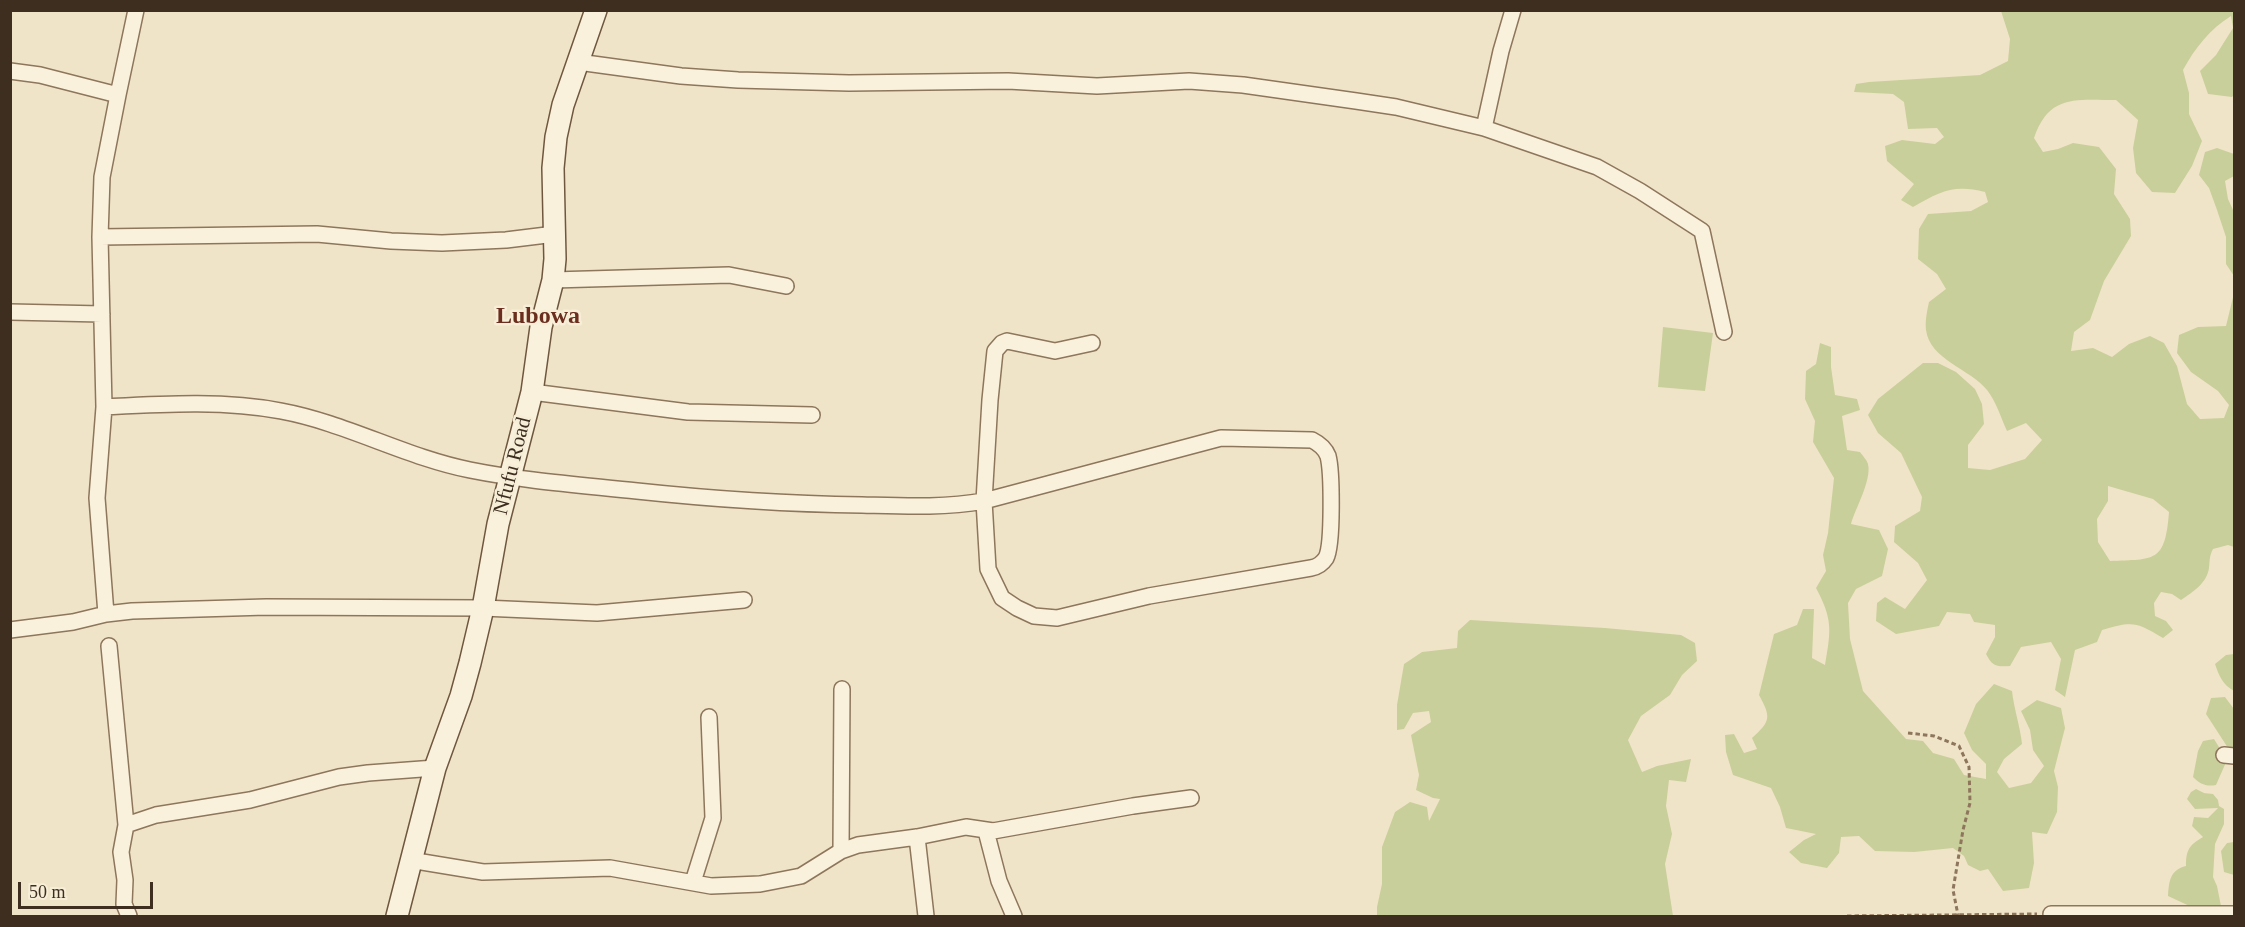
<!DOCTYPE html>
<style>
body{margin:0}
#map{position:relative;width:2245px;height:927px;overflow:hidden;background:#f0e4c8;font-family:"Times New Roman",serif}
canvas{display:block}
.frame{position:absolute;inset:0;border:12px solid #3d2e20;pointer-events:none}
.scale{position:absolute;left:18px;top:882px;width:135px;height:27px;box-sizing:border-box;border:3px solid #3d2e20;border-top:0;padding-left:8px;font-size:18px;line-height:21px;white-space:nowrap;color:#3d2e20;-webkit-text-stroke:4px #f7eed8;paint-order:stroke}
</style>
<div id="map">
<canvas width="2245" height="927"></canvas>
<div class="frame"></div>
<div class="scale">50 m</div>
</div>
<script>
const ctx = document.querySelector('canvas').getContext('2d');
ctx.lineJoin = 'round';
function fill(path, color) { ctx.fillStyle = color; ctx.fill(path, 'evenodd'); }
function stroke(path, color, width, dash) { ctx.strokeStyle = color; ctx.lineWidth = width; ctx.lineCap = dash ? 'butt' : 'round'; ctx.setLineDash(dash || []); ctx.stroke(path); }
function label(font, color, halo, rows, align = 'center') {
  ctx.font = font + ' "Times New Roman",serif'; ctx.lineWidth = 5; ctx.setLineDash([]); ctx.textBaseline = 'middle'; ctx.strokeStyle = halo; ctx.fillStyle = color; for (const [text, x, y, turn = 0] of rows) {
    ctx.save(); ctx.translate(x, y); ctx.rotate((+turn || 0) * Math.PI / 180); ctx.textAlign = isNaN(turn) ? turn : align; if (halo) ctx.strokeText(text, 0, 0); ctx.fillText(text, 0, 0); ctx.restore();
  }
}
fill(new Path2D(`
 M 2001,11 L 2234,11 L 2234,95 L 2232,97 L 2208,94 L 2200,71 L 2216,55 L 2233,28 L 2231,16 C 2210,29 2195,48 2183,70 L 2189,93 L 2189,114 L 2202,141 L 2192,166 L 2175,193 L 2152,192 L 2136,173 L 2133,148 L 2138,120 L 2116,100 C 2076,100 2049,94 2034,138 L 2043,152 L 2058,149 L 2073,143 L 2099,147 L 2116,169 L 2114,194 L 2130,219 L 2131,236 L 2104,281 L 2090,320 L 2074,332 L 2071,351 L 2093,348 L 2112,357 L 2129,344 L 2150,336 L 2164,343 L 2177,366 L 2187,404 L 2200,419 L 2224,418 L 2229,405 L 2218,391 L 2191,372 L 2177,353 L 2179,335 L 2198,327 L 2226,326 L 2234,293 L 2234,547 L 2228,545 L 2213,549 C 2209,557 2210,560 2209,568 C 2207,583 2193,592 2181,600 L 2172,594 L 2161,592 L 2154,603 L 2155,616 L 2166,621 L 2173,630 L 2163,638 C 2136,622 2133,621 2102,630 L 2097,642 L 2075,650 L 2065,697 L 2055,690 L 2061,659 L 2051,642 L 2021,647 L 2010,666 C 1996,667 1992,666 1986,654 L 1995,637 L 1995,625 L 1974,622 L 1970,614 L 1947,612 L 1939,626 L 1896,634 L 1876,621 L 1877,603 L 1885,597 L 1905,609 L 1927,580 L 1918,563 L 1894,542 L 1895,526 L 1920,511 L 1922,497 L 1901,453 L 1878,433 L 1868,415 L 1878,399 L 1923,363 L 1938,363 L 1956,372 L 1975,389 L 1982,404 L 1984,424 L 1968,445 L 1968,468 L 1990,470 L 2025,459 L 2042,440 L 2026,423 L 2007,431 C 2001,418 1996,401 1987,390 C 1969,368 1930,360 1926,330 C 1925,321 1927,311 1929,302 L 1946,289 L 1937,274 L 1918,259 L 1919,229 L 1928,214 L 1971,211 L 1988,202 L 1985,192 C 1953,184 1940,192 1913,207 L 1901,200 L 1914,184 L 1887,161 L 1885,146 L 1902,140 L 1935,144 L 1944,137 L 1937,128 L 1908,129 L 1904,102 L 1893,94 L 1854,92 L 1856,84 L 1869,82 L 1980,75 L 2008,61 L 2010,39 ZM 2108,486 L 2153,499 L 2169,512 C 2165,563 2155,559 2110,561 L 2098,542 L 2097,519 L 2108,501 Z
 M 2217,148 L 2234,154 L 2234,176 L 2225,181 L 2228,199 L 2234,212 L 2234,276 L 2226,264 L 2226,237 L 2217,210 L 2209,188 L 2199,175 L 2205,152 Z
 M 1663,327 L 1713,333 L 1705,391 L 1658,387 Z
 M 1820,343 L 1831,347 L 1831,367 L 1835,395 L 1857,399 L 1860,410 L 1842,416 L 1847,450 L 1860,452 C 1862,455 1867,460 1868,464 C 1872,480 1855,509 1851,524 L 1879,530 L 1888,549 L 1882,576 L 1856,589 L 1848,603 L 1850,639 L 1863,691 L 1906,739 L 1923,741 L 1933,753 L 1954,759 L 1964,775 L 1986,779 L 1986,764 L 1972,750 L 1964,733 L 1976,704 L 1994,684 L 2012,691 C 2014,709 2020,726 2022,744 L 2004,759 L 1997,772 L 2009,788 L 2031,783 L 2044,766 L 2033,750 L 2030,730 L 2021,711 L 2037,700 L 2061,708 L 2065,728 L 2054,771 L 2058,787 L 2057,812 L 2047,834 L 2032,832 L 2034,863 L 2029,888 L 2003,891 L 1988,869 L 1980,871 L 1968,865 L 1964,856 L 1953,848 L 1914,852 L 1875,851 L 1859,836 L 1841,837 L 1839,853 L 1827,868 L 1801,863 L 1789,852 L 1804,840 L 1816,834 L 1786,828 L 1780,807 L 1771,788 L 1733,775 L 1726,752 L 1725,735 L 1734,734 L 1744,753 L 1757,749 L 1752,738 C 1771,721 1771,717 1759,695 L 1774,634 L 1797,625 L 1803,609 L 1814,609 L 1812,658 L 1825,665 C 1831,630 1833,620 1816,588 L 1826,571 L 1823,555 L 1828,533 L 1834,478 L 1813,442 L 1815,421 L 1805,399 L 1806,371 L 1816,364 Z
 M 1470,620 L 1605,628 L 1681,635 L 1695,643 L 1697,661 L 1682,675 L 1670,695 L 1641,716 L 1628,740 L 1642,772 L 1657,766 L 1691,759 L 1686,782 L 1669,780 L 1666,806 L 1672,834 L 1665,864 L 1673,916 L 1377,916 L 1377,907 L 1382,884 L 1382,847 L 1395,812 L 1410,802 L 1427,807 L 1429,821 L 1440,799 L 1433,798 L 1416,790 L 1419,775 L 1411,735 L 1431,722 L 1429,711 L 1413,713 L 1404,729 L 1397,730 L 1397,705 L 1404,664 L 1422,652 L 1457,648 L 1458,631 Z
 M 2234,654 L 2234,691 C 2223,685 2219,676 2215,664 L 2226,655 Z
 M 2225,697 L 2234,709 L 2234,751 L 2228,748 L 2206,714 L 2211,698 Z
 M 2214,739 L 2227,760 L 2216,785 C 2206,787 2200,784 2193,777 L 2198,751 L 2203,741 Z
 M 2196,789 L 2204,793 L 2213,794 L 2218,800 L 2219,806 L 2224,809 L 2224,824 L 2215,844 L 2213,877 L 2217,886 L 2221,906 L 2211,916 L 2168,896 C 2169,881 2170,870 2186,866 C 2186,850 2189,845 2203,837 L 2192,826 L 2194,817 L 2208,818 L 2218,808 L 2195,809 L 2187,799 L 2191,792 Z
 M 2234,842 L 2234,875 L 2224,872 L 2221,851 L 2227,843 Z`), '#c9cf9b');
const street = new Path2D(`
 M 578,62 L 681,76 L 738,80 L 849,83 L 1008,81 L 1097,86 L 1189,81 L 1243,85 L 1356,101 L 1396,107 L 1484,128 L 1597,167 L 1640,191 L 1702,231 L 1724,332
 M 10,71 L 40,75 L 118,95 L 102,177 L 100,237 L 104,407 C 162,404 224,400 281,411 C 346,423 405,457 470,470 C 525,481 581,485 637,491 C 712,499 787,504 862,505 C 903,506 944,508 984,501 L 1221,438 L 1312,440 C 1320,444 1325,448 1328,456 C 1332,471 1333,545 1326,558 C 1322,564 1317,567 1311,568 L 1149,596 L 1057,618 L 1034,616 L 1017,608 L 1002,598 L 988,569 L 984,501 L 990,400 L 995,351 L 1002,343 L 1007,341 L 1055,351 L 1092,343
 M 118,95 L 136,10
 M 1484,128 L 1501,51 L 1513,10
 M 100,237 L 317,234 L 391,241 L 442,243 L 506,240 L 555,234
 M 553,280 L 729,275 L 786,286
 M 10,312 L 102,314
 M 532,392 L 688,412 L 812,415
 M 104,407 L 97,498 L 106,614
 M 10,630 L 73,622 L 106,614 L 132,611 L 266,607 L 483,608 L 597,613 L 744,600
 M 109,646 L 126,825
 M 2224,755 L 2234,756
 M 986,831 L 999,881 L 1014,916
 M 917,837 L 926,916
 M 841,851 L 842,689
 M 410,860 L 483,872 L 610,868 L 711,886 L 760,884 L 801,876 L 841,851 L 858,845 L 917,837 L 966,827 L 993,831 L 1133,806 L 1191,798
 M 693,882 L 713,818 L 709,717
 M 2051,914 L 2234,914
 M 129,916 L 124,904 L 125,880 L 121,852 L 126,825 L 156,815 L 250,800 L 339,777 L 368,773 L 435,768`);
const secondary = new Path2D(`
 M 397,916 L 435,768 L 461,696 L 470,663 L 483,608 L 498,524 L 532,392 L 541,327 L 553,280 L 555,259 L 553,168 L 556,137 L 563,105 L 596,10`);
stroke(street, '#8d765c', 18);
stroke(secondary, '#6f573f', 24);
stroke(new Path2D(`
 M 1908,733 L 1934,736 L 1959,746 L 1969,767 L 1970,803 L 1963,830 L 1953,890 L 1958,915
 M 1847,916 L 2037,914`), '#8d765c', 3, [4.5, 3]);
stroke(street, '#faf1dc', 15);
stroke(secondary, '#faf1dc', 21);
label('21px', '#3d2e20', '#f7eed8', [
 ["Nfufu Road",513,466,-76]
]);
label('bold 24px', '#6b2e1e', '#f7eed8', [
 ["Lubowa",538,317]
]);
</script>
